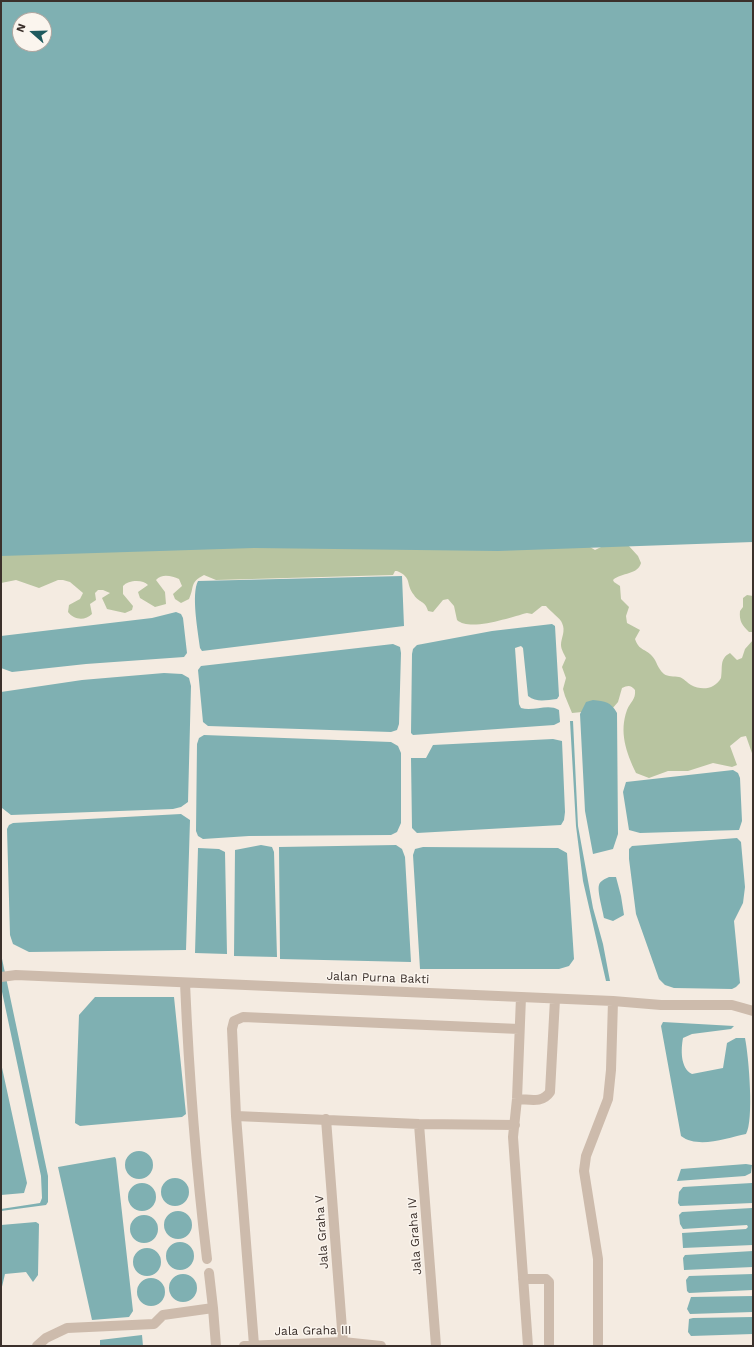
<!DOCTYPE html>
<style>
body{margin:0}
#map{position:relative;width:754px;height:1347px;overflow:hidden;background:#f4ebe1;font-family:"Work Sans",sans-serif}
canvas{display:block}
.frame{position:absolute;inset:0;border:2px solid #3b302b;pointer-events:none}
.north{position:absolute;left:12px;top:12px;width:40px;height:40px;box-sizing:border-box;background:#fbf5ee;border:1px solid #aea6a0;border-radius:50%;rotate:290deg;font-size:11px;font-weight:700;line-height:16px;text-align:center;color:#3b302b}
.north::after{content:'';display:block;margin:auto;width:14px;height:18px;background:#1f5a5e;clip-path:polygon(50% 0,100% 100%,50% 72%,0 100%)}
</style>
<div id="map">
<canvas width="754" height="1347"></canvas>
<div class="frame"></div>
<div class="north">N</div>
</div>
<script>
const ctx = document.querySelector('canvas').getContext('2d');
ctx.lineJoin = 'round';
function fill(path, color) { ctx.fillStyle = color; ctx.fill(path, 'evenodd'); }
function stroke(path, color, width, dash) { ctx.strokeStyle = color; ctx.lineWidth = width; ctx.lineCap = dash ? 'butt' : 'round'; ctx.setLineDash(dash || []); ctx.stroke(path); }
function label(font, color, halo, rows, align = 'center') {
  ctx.font = font + ' "Work Sans",sans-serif'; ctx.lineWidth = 3; ctx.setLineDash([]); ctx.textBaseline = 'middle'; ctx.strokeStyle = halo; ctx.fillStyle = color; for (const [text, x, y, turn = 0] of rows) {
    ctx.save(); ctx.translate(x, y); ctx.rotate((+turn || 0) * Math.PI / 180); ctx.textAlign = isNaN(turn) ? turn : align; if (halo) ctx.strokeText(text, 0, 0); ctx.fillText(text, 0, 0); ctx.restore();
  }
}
fill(new Path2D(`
 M 585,544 L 595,550 L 607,544 L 628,545 L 638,556 L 641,563 C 638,575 622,572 613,580 L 614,582 L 620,586 L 621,599 L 629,607 L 626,616 L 627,623 L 640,630 L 635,639 C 639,651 645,648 652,656 C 657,661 657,668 664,674 C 668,677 674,676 679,677 C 684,678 687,683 691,685 C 702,691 715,689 721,678 C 723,667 719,659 730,653 L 737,660 L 742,658 L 745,649 L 753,640 L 753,756 L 746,736 L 741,737 L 730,746 L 737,765 L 732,767 L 713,763 L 688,771 L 668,771 L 649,778 L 636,773 C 626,752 619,732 627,710 C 630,702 636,700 635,690 C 631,685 628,685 622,688 L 618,702 L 612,709 L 572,713 L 565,696 L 563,689 L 566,678 L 562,667 L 566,658 C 564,654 561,649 561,645 C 561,638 566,631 562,623 C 561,619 550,611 546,606 L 542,606 L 532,614 L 527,613 C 511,617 470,632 457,620 L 454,606 L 448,599 L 443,600 L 433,612 L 428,611 C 425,600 419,603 414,595 C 405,584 413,578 397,571 L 395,571 L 393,575 L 216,580 L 204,575 C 189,583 195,586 189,599 L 181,603 L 175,599 L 173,594 L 182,586 L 179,579 C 172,576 162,573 156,580 L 165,592 L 166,604 L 155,607 L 140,598 L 138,592 L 148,585 C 143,579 128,580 123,586 L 123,594 L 133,606 L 132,610 L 125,613 L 107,609 L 102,598 L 110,593 L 103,590 L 98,590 L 95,593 L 96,600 L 90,604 L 92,614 C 85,621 74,620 68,612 L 69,605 L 80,599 L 83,593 L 70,582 L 63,580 L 58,580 L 39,588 L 16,580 L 1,583 L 1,547 Z
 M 747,595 L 753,596 L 753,632 L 749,632 C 742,625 739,621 740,611 L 743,607 L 743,598 Z`), '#b8c4a0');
fill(new Path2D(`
 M 1,1 L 753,1 L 753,542 L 498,551 L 254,548 L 1,556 ZM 20,20 L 44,20 L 44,44 L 20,44 Z
 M 402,576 L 404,626 L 202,651 L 200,648 C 198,632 191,594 198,581 Z
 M 176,612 L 181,614 L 183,618 L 187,653 L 184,657 L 86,664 L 12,672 L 1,668 L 1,636 L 152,618 Z
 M 552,624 L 555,626 L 559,696 L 557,699 C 546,700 537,703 528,696 L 523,648 L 521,646 L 515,648 L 519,704 L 521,708 C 533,712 548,703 559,710 L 560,722 L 554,725 L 413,735 L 411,733 L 412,654 L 413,649 L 417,645 L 492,631 Z
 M 393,644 L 400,647 L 401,653 L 399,724 L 397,730 L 391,732 L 208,726 L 203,722 L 198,670 L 201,666 Z
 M 164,673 L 182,674 L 189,678 L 191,686 L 188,802 L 181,807 L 173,809 L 11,815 L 2,808 L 1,692 L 82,680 Z
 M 593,700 C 605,701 611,702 617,713 L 618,834 L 613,849 L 593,854 L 585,811 L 580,714 L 586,702 Z
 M 570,721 L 573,721 L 578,826 L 593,908 L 603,944 L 610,981 L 606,981 L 583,881 L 576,826 Z
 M 204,735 L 391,742 L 398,746 L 401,753 L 401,823 L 397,832 L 391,835 L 249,836 L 203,839 L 198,836 L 196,831 L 197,744 L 199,738 Z
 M 553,739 L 562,741 L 565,812 L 564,820 L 561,825 L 417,833 L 412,828 L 411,758 L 426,758 L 433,745 Z
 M 733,770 L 738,773 L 740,778 L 742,821 L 739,830 L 640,833 L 629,830 L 623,792 L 626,782 Z
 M 181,814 L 190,820 L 186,950 L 29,952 L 13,944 L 10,935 L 7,829 L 9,825 L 13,823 Z
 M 737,838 L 741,842 L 745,887 L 743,903 L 734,921 L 740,983 L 736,987 L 732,989 L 674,988 L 665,985 L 659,979 L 636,914 L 629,859 L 629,849 L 632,846 Z
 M 261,845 L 272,847 L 274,852 L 277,957 L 234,956 L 235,850 Z
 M 396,845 L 402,849 L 405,857 L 411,962 L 280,959 L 279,847 Z
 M 423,847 L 558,848 L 567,853 L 574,959 L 569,966 L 559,969 L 420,969 L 413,855 L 415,849 Z
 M 198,848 L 219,849 L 225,852 L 227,954 L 195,953 Z
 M 609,877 L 616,877 L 621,896 L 624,915 L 613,921 L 604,918 C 603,911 597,891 599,885 C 600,881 605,879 609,877 Z
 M 1,954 L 48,1176 L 48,1202 L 46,1205 L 1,1211 L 1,1209 L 40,1203 L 42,1198 L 41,1176 L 1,987 Z
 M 95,997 L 174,997 L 186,1114 L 182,1117 L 80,1126 L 75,1123 L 79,1015 Z
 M 663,1022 L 734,1026 L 731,1029 L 692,1034 L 683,1038 C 681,1049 680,1068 692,1074 L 723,1068 L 727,1043 L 736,1038 L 745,1038 C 749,1058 754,1121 746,1134 C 727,1138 698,1149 681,1136 L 661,1026 Z
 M 1,1063 L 27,1183 L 24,1193 L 1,1195 Z
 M125 1165a14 14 0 1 1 28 0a14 14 0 1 1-28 0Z
 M 115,1157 L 116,1159 L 133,1311 L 129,1317 L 92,1320 L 58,1167 Z
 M 746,1164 L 752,1165 L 751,1173 L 745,1176 L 677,1181 L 681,1169 Z
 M161 1192a14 14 0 1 1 28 0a14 14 0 1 1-28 0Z
 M128 1197a14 14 0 1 1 28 0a14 14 0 1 1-28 0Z
 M 752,1183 L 753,1203 L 680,1206 L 678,1203 L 679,1192 L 683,1187 Z
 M 752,1208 L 753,1245 L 683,1248 L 682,1233 L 746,1229 L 748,1227 L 747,1225 L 683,1229 L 680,1224 L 679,1215 L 682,1212 Z
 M164 1225a14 14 0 1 1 28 0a14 14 0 1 1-28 0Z
 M130 1229a14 14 0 1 1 28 0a14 14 0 1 1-28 0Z
 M 36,1222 L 39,1224 L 38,1275 L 33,1282 L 26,1272 L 5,1274 L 1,1291 L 1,1225 Z
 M166 1256a14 14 0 1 1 28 0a14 14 0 1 1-28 0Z
 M133 1262a14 14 0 1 1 28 0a14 14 0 1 1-28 0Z
 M 753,1251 L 753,1267 L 684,1270 L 683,1258 L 685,1255 Z
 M169 1288a14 14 0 1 1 28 0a14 14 0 1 1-28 0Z
 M 753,1274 L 753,1290 L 689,1293 L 687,1291 L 686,1280 L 689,1276 Z
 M137 1292a14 14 0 1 1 28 0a14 14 0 1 1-28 0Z
 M 753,1296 L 753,1312 L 690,1314 L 687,1309 L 691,1297 Z
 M 753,1317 L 753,1334 L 691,1336 L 688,1332 L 689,1319 L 693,1318 Z
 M 142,1335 L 143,1346 L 100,1346 L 100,1340 Z`), '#7fb0b2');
stroke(new Path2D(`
 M 1,977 L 16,975 L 613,1001 L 661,1005 L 732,1005 L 753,1011
 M 185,983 C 189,1076 196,1167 207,1259
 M 521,997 L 517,1099 L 513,1137 L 528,1346
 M 517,1099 C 529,1099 542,1104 550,1092 L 555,999
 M 236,1116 L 419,1124 L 515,1125
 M 326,1119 L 343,1342
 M 419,1124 L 436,1346
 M 523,1279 L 546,1279 L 549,1282 L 549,1346
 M 213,1308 L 216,1346
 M 254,1345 L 236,1116 L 232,1029 L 234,1021 L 243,1017 L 519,1029
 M 37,1346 L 46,1338 L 67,1328 L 154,1324 L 163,1315 L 213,1308 L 209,1273
 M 244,1346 L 343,1342 L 381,1346
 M 598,1346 L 598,1259 L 584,1171 L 586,1156 L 608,1099 L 611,1070 L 613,1001`), '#cdbbac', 10);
label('12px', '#3b302b', '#fbf5ee', [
 ["Jalan Purna Bakti",378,978,2],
 ["Jala Graha V",322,1232,-94],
 ["Jala Graha IV",415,1236,-94],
 ["Jala Graha III",313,1331,-1]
]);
</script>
